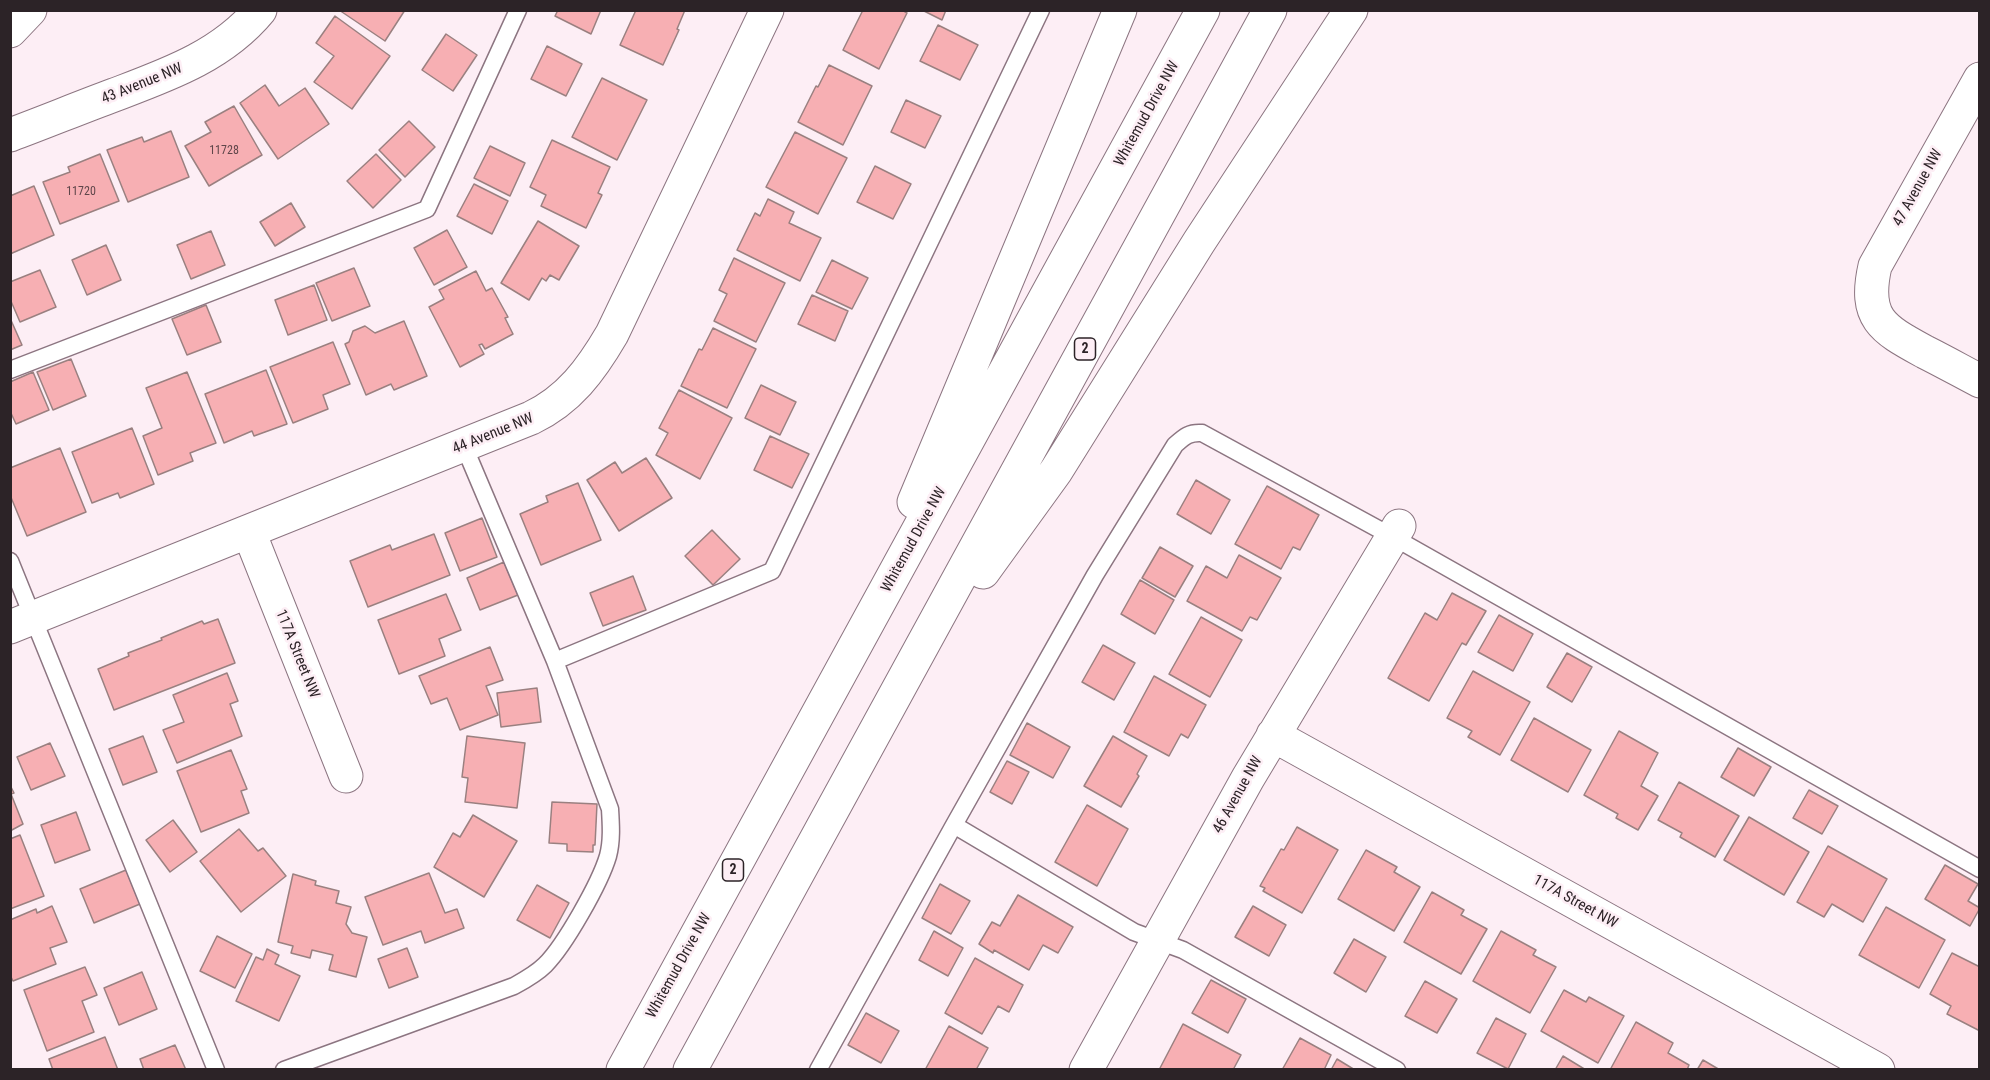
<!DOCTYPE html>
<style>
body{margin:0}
#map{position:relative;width:1990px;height:1080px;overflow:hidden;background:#fdeef5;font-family:"Roboto Condensed",sans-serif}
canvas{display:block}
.frame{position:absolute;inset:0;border:12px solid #2c2327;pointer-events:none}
</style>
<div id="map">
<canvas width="1990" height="1080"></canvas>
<div class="frame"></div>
</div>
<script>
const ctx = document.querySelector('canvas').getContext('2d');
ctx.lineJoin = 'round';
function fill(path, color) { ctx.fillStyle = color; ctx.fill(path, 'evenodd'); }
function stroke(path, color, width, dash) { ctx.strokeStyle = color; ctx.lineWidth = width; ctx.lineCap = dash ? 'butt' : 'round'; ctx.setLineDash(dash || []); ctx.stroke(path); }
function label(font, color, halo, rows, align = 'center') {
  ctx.font = font + ' "Roboto Condensed",sans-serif'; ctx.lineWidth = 5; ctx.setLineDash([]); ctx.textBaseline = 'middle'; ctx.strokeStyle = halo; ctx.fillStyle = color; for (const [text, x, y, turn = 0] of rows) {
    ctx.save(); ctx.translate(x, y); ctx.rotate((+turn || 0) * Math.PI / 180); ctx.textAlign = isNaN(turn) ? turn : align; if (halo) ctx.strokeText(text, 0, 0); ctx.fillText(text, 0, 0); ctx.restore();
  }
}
const building = new Path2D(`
 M 339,10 L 405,10 L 385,41 Z
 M 558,10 L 601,10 L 591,34 L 555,16 Z
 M 636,10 L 685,10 L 677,29 L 679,30 L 663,65 L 620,45 Z
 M 863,10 L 902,10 L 907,13 L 879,69 L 843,50 Z
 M 922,10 L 946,10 L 942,20 Z
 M 335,16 L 390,56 L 352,109 L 314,82 L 334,56 L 316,43 Z
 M 938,25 L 978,45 L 960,80 L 920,61 Z
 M 446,34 L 477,55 L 453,91 L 422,70 Z
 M 547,46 L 582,64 L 566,96 L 531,79 Z
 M 829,65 L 872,86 L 843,145 L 798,122 L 816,86 L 818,87 Z
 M 602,78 L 647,100 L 617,160 L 572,137 Z
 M 265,85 L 279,106 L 305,88 L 329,124 L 278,159 L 240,103 Z
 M 906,100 L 941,116 L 925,148 L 891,132 Z
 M 234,106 L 262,155 L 209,186 L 185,146 L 211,132 L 205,122 Z
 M 409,121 L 435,147 L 405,177 L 379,150 Z
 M 171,131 L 189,177 L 128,202 L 107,150 L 142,137 L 144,142 Z
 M 795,132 L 847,158 L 818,214 L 766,187 Z
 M 552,140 L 610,167 L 598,193 L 602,195 L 586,228 L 541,206 L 546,195 L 530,187 Z
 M 490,146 L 525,163 L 510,196 L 474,178 Z
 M 100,154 L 119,201 L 60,224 L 43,182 L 70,172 L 68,167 Z
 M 376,154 L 401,180 L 373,208 L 347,181 Z
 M 875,166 L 911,184 L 893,219 L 857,202 Z
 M 474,184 L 508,201 L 492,234 L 457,216 Z
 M 34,186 L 54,235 L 10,254 L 10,196 Z
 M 768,199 L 794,212 L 789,223 L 821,238 L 800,281 L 737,250 L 755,213 L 760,216 Z
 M 291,203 L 305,227 L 275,246 L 260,222 Z
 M 538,221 L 579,246 L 559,280 L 550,275 L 546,281 L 542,278 L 529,300 L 501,283 Z
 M 447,230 L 467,267 L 434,285 L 414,248 Z
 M 211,231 L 225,265 L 191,279 L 177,245 Z
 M 106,245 L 121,280 L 87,295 L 72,260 Z
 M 734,258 L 785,283 L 756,342 L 714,321 L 727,294 L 719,290 Z
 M 832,260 L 868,278 L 852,309 L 816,292 Z
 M 354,268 L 370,306 L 332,321 L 316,283 Z
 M 40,270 L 56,307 L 20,322 L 10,299 L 10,282 Z
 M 476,271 L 486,291 L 492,288 L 508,317 L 505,318 L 513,334 L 485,349 L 482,344 L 479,345 L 484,354 L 460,367 L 429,307 L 444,299 L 439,290 Z
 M 314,285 L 327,320 L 288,335 L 275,300 Z
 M 812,295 L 848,311 L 835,341 L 798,324 Z
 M 206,305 L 221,342 L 187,355 L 172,319 Z
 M 10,318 L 22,345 L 10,350 Z
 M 404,321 L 427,376 L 394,390 L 391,384 L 366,395 L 345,344 L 349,342 L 353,331 L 365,326 L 375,333 Z
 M 713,328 L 756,349 L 727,408 L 681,386 L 699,349 L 702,350 Z
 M 333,342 L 350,384 L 323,395 L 328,409 L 293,423 L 270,367 Z
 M 71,359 L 86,396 L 53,410 L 37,372 Z
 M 266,370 L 287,424 L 254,436 L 252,431 L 224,443 L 205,394 Z
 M 33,372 L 49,410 L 16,424 L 10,411 L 10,382 Z
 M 187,372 L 216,443 L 190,453 L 193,461 L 158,475 L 143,436 L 162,428 L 146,388 Z
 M 761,385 L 796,402 L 780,435 L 745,418 Z
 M 679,390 L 732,418 L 700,479 L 656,455 L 668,433 L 659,428 Z
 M 132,428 L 154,484 L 120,498 L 118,493 L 92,503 L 72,452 Z
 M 770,436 L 809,454 L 792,488 L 754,470 Z
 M 60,448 L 86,512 L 27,536 L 10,495 L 10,468 Z
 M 646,458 L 672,498 L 619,531 L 587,480 L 615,462 L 622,473 Z
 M 1196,480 L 1230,500 L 1211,534 L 1177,514 Z
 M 578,483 L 601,540 L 541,565 L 520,514 L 548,502 L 546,496 Z
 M 1267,486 L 1319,515 L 1300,550 L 1293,547 L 1281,569 L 1235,544 Z
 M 482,518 L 497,557 L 460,571 L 445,533 Z
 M 712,530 L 740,559 L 713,585 L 685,556 Z
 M 434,534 L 450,575 L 368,607 L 350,561 L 390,545 L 392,550 Z
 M 1160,547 L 1193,566 L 1175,597 L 1142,578 Z
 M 1239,555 L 1281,578 L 1257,620 L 1250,617 L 1242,631 L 1187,601 L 1206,566 L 1227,578 Z
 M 504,562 L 518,595 L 480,610 L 467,578 Z
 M 633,576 L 646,610 L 603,626 L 590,593 Z
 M 1140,580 L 1174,600 L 1155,634 L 1121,614 Z
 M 1452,593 L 1486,611 L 1466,645 L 1462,643 L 1429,701 L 1388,678 L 1425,613 L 1437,620 Z
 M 446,594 L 461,630 L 439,639 L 445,656 L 399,674 L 378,620 Z
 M 1499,615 L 1533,634 L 1513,671 L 1478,652 Z
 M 1201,617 L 1242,640 L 1210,697 L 1169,674 Z
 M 218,619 L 235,663 L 114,710 L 98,669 L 129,656 L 128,653 L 162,640 L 161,638 L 202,621 L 204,624 Z
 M 1103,645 L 1135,663 L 1114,700 L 1082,682 Z
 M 490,647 L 503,680 L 486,686 L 498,715 L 460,730 L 447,698 L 431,704 L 419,676 Z
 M 1567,653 L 1592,667 L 1572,702 L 1547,687 Z
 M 1473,671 L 1530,702 L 1500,755 L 1468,737 L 1472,731 L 1447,718 Z
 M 227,673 L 238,701 L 230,704 L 242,736 L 177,763 L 163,730 L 184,722 L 173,695 Z
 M 1154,676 L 1206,705 L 1188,738 L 1181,734 L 1169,756 L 1124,732 Z
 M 537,688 L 541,722 L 501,727 L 497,693 Z
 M 1534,718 L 1591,750 L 1568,792 L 1511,760 Z
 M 1027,723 L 1070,747 L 1053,778 L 1010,755 Z
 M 1619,731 L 1658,753 L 1641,786 L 1658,796 L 1638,830 L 1616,818 L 1618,814 L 1584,795 Z
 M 143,736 L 157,772 L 123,785 L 109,749 Z
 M 467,736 L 525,743 L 517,808 L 465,802 L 468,778 L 462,777 Z
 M 1113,736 L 1147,756 L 1137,774 L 1139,776 L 1121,807 L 1084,786 Z
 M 50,743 L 65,776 L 31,790 L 17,757 Z
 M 1738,748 L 1771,767 L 1754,796 L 1721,777 Z
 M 231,750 L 247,789 L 241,791 L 249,813 L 201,832 L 177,771 Z
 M 1007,761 L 1029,772 L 1012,804 L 990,792 Z
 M 1679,782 L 1739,816 L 1715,857 L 1680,837 L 1682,833 L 1658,820 Z
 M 10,785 L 14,793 L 11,794 L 23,824 L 10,831 Z
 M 1809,790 L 1838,806 L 1822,834 L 1793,818 Z
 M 552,802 L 597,804 L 595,845 L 593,845 L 593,852 L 567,851 L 567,844 L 549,843 Z
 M 1087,805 L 1128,829 L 1097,886 L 1055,862 Z
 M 76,812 L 90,850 L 55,863 L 41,825 Z
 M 473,815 L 517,841 L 484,897 L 434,867 L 453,833 L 460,837 Z
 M 1749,817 L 1809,852 L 1784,895 L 1724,860 Z
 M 173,820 L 197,852 L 170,872 L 146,840 Z
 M 1297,827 L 1338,850 L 1302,913 L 1263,891 L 1265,888 L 1260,886 L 1281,849 L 1284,850 Z
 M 239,829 L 258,851 L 263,848 L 286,876 L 241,912 L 200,861 Z
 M 20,835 L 44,896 L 10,909 L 10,839 Z
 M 1828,846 L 1887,879 L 1863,922 L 1832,904 L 1824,917 L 1797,902 Z
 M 1366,850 L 1397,867 L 1394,872 L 1420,887 L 1394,931 L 1338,899 Z
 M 1945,865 L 1978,884 L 1968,901 L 1980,908 L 1970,926 L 1925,899 Z
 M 126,870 L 140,904 L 94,923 L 80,889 Z
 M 429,873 L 445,913 L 457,909 L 464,928 L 425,943 L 421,931 L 383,945 L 365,897 Z
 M 293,874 L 316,881 L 315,885 L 339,891 L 336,903 L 351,907 L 346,924 L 352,933 L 367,937 L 356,977 L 329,970 L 333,955 L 312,950 L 310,958 L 291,953 L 293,946 L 278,942 Z
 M 940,884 L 970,901 L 951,934 L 922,918 Z
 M 537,885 L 569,903 L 550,938 L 517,920 Z
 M 1432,892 L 1464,910 L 1461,915 L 1487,929 L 1461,974 L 1404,942 Z
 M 1018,895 L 1073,927 L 1058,953 L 1043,945 L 1029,970 L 994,950 L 993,953 L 979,944 L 992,922 L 1000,926 Z
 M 52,906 L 67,942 L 50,948 L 56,964 L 13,981 L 10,975 L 10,920 L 36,909 L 37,913 Z
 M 1253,906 L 1286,925 L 1269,956 L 1235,937 Z
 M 1886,907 L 1945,940 L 1919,988 L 1859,955 Z
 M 934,931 L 963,948 L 948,976 L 919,960 Z
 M 1501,931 L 1536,950 L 1533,955 L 1556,967 L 1530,1013 L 1473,981 Z
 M 217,936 L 252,954 L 235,988 L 200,971 Z
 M 1354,939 L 1386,957 L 1366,992 L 1334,973 Z
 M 407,948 L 418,977 L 389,988 L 378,959 Z
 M 267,949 L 279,955 L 275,964 L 300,976 L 279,1021 L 236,1001 L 256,957 L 263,960 Z
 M 1952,953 L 1980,967 L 1980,1031 L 1947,1014 L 1951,1006 L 1930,994 Z
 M 975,958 L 1023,985 L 1009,1012 L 998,1006 L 982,1034 L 945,1013 Z
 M 85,967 L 97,995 L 82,1001 L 94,1032 L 47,1051 L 24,990 Z
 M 142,972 L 157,1009 L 119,1025 L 104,988 Z
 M 1211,980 L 1246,999 L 1228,1033 L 1192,1013 Z
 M 1425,981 L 1457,999 L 1437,1033 L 1405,1016 Z
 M 1564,990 L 1586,1002 L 1589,997 L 1624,1016 L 1598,1063 L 1541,1031 Z
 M 866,1013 L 899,1031 L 881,1063 L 848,1045 Z
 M 1496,1018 L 1526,1034 L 1508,1069 L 1477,1053 Z
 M 1636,1022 L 1673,1043 L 1668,1053 L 1689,1065 L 1687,1070 L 1610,1070 Z
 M 1183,1024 L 1241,1055 L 1233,1070 L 1159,1070 Z
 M 949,1026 L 988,1048 L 976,1070 L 925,1070 Z
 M 105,1037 L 118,1070 L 53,1070 L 49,1059 Z
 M 1300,1038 L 1331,1055 L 1324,1070 L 1282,1070 Z
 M 175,1045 L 186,1070 L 144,1070 L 140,1059 Z
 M 1563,1056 L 1586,1070 L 1555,1070 Z
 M 1337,1059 L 1355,1070 L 1331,1070 Z
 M 1703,1060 L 1720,1070 L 1697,1070 Z`);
fill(building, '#f7afb3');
stroke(building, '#9a8080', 1.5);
const service = new Path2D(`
 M 10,370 L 427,209 L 518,10
 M 10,561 L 216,1070
 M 555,661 L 772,571 L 1041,10
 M 954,825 L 1134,932 L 1183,950 L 1397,1070
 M 284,1070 L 514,986 C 525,980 536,974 545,965 C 565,945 600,883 608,856 C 612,841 611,825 610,809 L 555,661 L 464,446
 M 818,1070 L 954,825 L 1095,575 L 1175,445 C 1184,437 1189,432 1202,433 L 1393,537 L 1980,869`);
const minor = new Path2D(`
 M 10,31 L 30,10
 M 1980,79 L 1875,266 C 1863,319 1883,329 1925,352 C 1943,361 1961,371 1980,381
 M 10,135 C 45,122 79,108 114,95 C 167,75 222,56 260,10
 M 249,532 L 346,776
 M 10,627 L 531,418 C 569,400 591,370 612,334 L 767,10
 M 1273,735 L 1878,1070
 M 1086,1070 L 1248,778 L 1399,526`);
const motorway = new Path2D(`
 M 914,502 L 1120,10
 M 983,572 L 1056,471 L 1199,242 L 1351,10
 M 623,1070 L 1203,10
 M 690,1070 L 1270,10`);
stroke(service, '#8c7581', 19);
stroke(minor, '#8c7581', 35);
stroke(motorway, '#8c7581', 35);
stroke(service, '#fff', 16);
stroke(minor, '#fff', 33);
stroke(motorway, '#fff', 33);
label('12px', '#5f464a', null, [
 ["11728",224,151],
 ["11720",81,192]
]);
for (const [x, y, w] of [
 [1085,349,21],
 [733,870,21]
]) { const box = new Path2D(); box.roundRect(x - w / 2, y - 11, w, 22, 4.5); ctx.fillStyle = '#fdeef5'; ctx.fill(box); stroke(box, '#2c2327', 1.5); }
label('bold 14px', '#2c2327', null, [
 ["2",1085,349],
 ["2",733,870]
]);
label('15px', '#2c2327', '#fdeef5', [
 ["43 Avenue NW",142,84,-22],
 ["Whitemud Drive NW",1147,114,-61],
 ["47 Avenue NW",1918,188,-61],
 ["44 Avenue NW",493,434,-22],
 ["Whitemud Drive NW",914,540,-61],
 ["117A Street NW",297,654,68],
 ["46 Avenue NW",1238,795,-61],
 ["117A Street NW",1575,902,29],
 ["Whitemud Drive NW",679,966,-61]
]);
</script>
